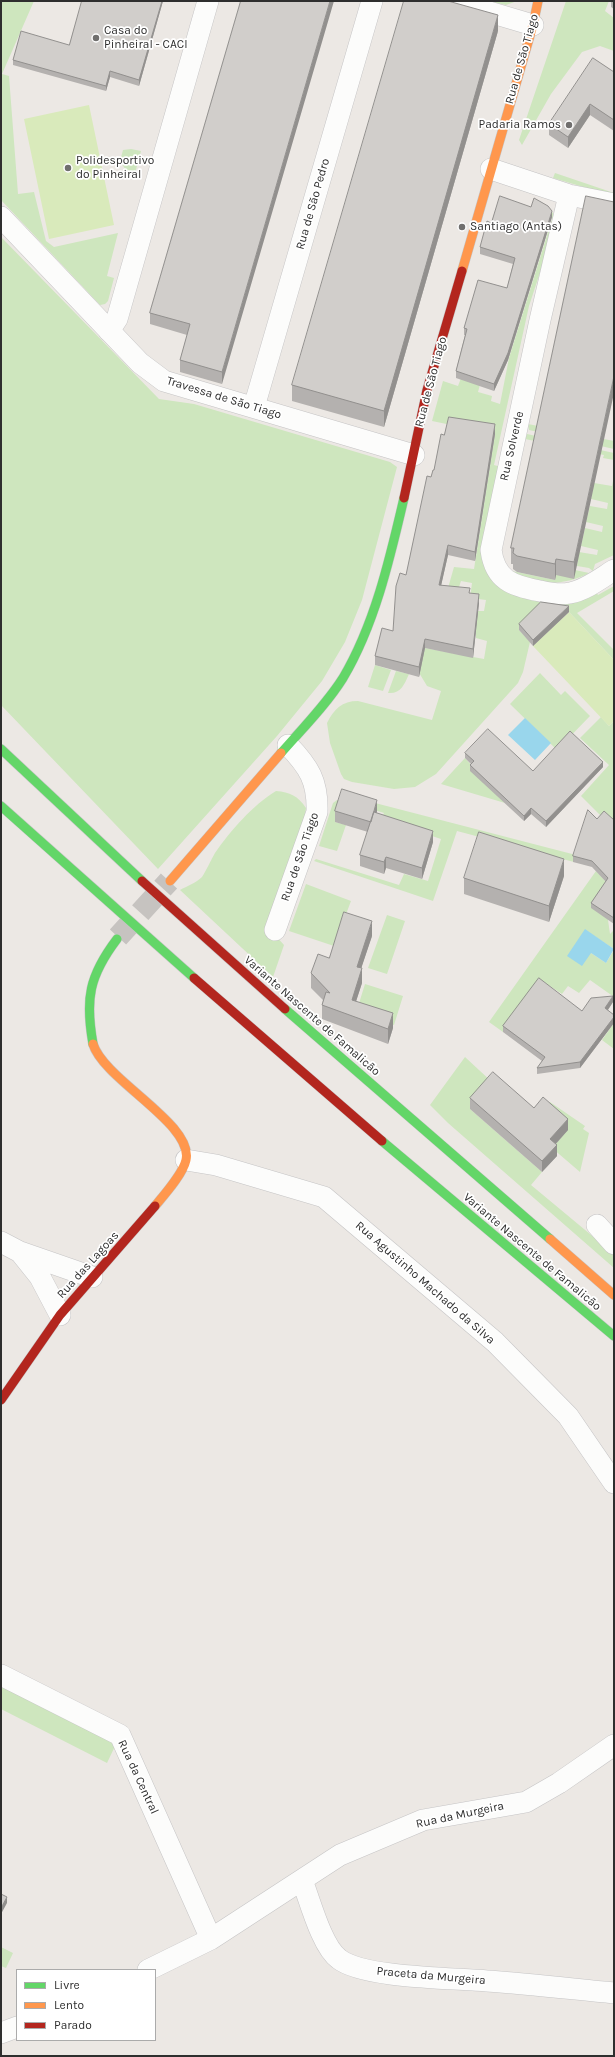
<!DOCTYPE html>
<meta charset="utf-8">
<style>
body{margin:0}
#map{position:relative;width:615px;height:2057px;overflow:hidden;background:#ece8e4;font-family:Karla,sans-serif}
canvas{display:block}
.frame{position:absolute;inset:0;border:2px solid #2e2e2e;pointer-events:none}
.legend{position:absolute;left:16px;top:1969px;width:140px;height:72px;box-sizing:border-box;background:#fff;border:1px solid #ababab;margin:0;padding:5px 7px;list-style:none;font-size:12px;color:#2e2e2e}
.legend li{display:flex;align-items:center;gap:8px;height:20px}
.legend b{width:20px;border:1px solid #ababab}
</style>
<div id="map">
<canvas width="615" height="2057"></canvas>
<div class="frame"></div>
<ul class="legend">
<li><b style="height:5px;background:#63d668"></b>Livre</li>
<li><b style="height:5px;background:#ff974d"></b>Lento</li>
<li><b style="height:5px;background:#b3261e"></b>Parado</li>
</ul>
</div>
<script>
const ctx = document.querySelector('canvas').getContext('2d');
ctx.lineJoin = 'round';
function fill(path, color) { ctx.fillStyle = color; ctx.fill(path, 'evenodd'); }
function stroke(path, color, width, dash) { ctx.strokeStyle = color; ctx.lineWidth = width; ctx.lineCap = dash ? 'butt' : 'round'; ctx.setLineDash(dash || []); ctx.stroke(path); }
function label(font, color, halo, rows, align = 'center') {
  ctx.font = font + ' Karla,sans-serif'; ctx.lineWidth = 3.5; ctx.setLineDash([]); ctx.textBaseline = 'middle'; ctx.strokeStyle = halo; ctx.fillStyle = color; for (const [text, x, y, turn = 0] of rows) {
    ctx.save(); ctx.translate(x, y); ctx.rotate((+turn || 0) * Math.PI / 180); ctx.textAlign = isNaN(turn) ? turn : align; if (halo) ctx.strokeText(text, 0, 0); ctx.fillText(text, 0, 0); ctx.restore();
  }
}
fill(new Path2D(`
 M 1,1 L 34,1 L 2,74 L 9,76 L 18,194 L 34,192 L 46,241 L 54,247 L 118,233 L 107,276 L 114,278 L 108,301 L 105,304 L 100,305 L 1,200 Z
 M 487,1 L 517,1 L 506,5 Z
 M 566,1 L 609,1 L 605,11 L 614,18 L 614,51 L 600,46 L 582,52 L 551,94 L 522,145 L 519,140 Z
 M 131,149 L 141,151 L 134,177 L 129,175 L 120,161 L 123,150 Z
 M 555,173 L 614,193 L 614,196 L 553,178 Z
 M 550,209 C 556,216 555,221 554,230 L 529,306 L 494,465 L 501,467 L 495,579 L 594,589 L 598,595 L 614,586 L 614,591 L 577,613 L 614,650 L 614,660 L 569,612 L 541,608 L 519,630 L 530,642 L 523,672 L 518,683 L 436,774 L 415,787 L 394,789 L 352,782 L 344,779 L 341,774 L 330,743 L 327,723 C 334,709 342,701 358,701 L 432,720 L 441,691 L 427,686 L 418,671 L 425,648 L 484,659 L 487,641 L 476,638 L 476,632 L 438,629 L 472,611 L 484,611 L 486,600 L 470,598 L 472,583 L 461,581 L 458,590 L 448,588 L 454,567 L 474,569 L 495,434 L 432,421 L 443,381 L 458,386 L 461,378 L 482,377 L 478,392 L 492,396 L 491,401 L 500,404 L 509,358 L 552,219 L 548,212 Z
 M 1,237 L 159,399 L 194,404 L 390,462 L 397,467 L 362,600 L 345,642 L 322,681 L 277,736 L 158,869 L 1,705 Z
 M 528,424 L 614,441 L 614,449 L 529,430 Z
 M 527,434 L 614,453 L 614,460 L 603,458 L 604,455 L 525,439 Z
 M 614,476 L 614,555 L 595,564 L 593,571 L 589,568 L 577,566 L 579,552 L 597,555 L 598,550 L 581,546 L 585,528 L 602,532 L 603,526 L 586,522 L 590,506 L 607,509 L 608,503 L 591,499 L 594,483 L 612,486 Z
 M 575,570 L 589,573 C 568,585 531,588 512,571 L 555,580 L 556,575 Z
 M 375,665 L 391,670 L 383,691 L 368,687 Z
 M 396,671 L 409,674 C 404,685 401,694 388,693 Z
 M 540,673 L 561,695 L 565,691 L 590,716 L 557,750 L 510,704 Z
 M 601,717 L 609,726 L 614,721 L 614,825 L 603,818 L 581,796 L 609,765 L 580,738 Z
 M 465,758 L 505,803 L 441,784 Z
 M 276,791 C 290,792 298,796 306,808 L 304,822 L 266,925 L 284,945 L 273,977 L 180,890 C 187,886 196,883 202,877 C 204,875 212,858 215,853 C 231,830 253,805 276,791 Z
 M 348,796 L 576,855 L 574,862 L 457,831 L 433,901 L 314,861 L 316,859 L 399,885 L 404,874 L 428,881 L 441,839 L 381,819 L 384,813 L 346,801 Z
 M 337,800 L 342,800 L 335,822 L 346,825 L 337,851 L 319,846 L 333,803 Z
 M 596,871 L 614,891 L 608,920 L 610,934 L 614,930 L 614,949 L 585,930 L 591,953 L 606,963 L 614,950 L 614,997 L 590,980 L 579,993 L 568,986 L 562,994 L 542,981 L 503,1032 L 489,1022 Z
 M 306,884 L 351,901 L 334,946 L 289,931 Z
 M 387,915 L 405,921 L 387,974 L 368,968 Z
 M 365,984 L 403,996 L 394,1025 L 356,1013 Z
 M 614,1023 L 614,1049 L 602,1040 Z
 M 465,1057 L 493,1083 L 470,1109 L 542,1172 L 531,1185 L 614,1254 L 614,1268 L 448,1123 L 430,1105 Z
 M 550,1102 L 585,1126 L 583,1129 L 589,1133 L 580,1172 L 552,1148 L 543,1109 Z
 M 1,1684 L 117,1742 L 107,1763 L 1,1709 Z
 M 1,1947 L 13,1953 L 6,1968 L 1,1966 Z`), '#cee6be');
fill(new Path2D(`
 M 89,105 L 114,225 L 49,239 L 24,119 Z
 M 569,612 L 614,660 L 614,721 L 609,726 L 533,646 Z`), '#d9eabb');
fill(new Path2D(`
 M 525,718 L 551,743 L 535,760 L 508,735 Z
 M 585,929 L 614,949 L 606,963 L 591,953 L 582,966 L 567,956 Z`), '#99d6ec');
stroke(new Path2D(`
 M 118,937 L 169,881`), '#c6c3c0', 22, [22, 11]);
const street = new Path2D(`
 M 452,1 L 533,25
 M 491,169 L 569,195 L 614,204
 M 569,195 L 540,320 L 491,550 C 495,580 512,586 540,591 C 549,593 561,595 570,593 C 586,590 601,578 614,570
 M 1,217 L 140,363 L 164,381 L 414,455
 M 109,331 L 117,319 L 208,1
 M 254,407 L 372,1
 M 275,930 L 317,812 C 318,781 309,767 288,745
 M 186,1160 L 216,1165 L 324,1197 L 495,1342 L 568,1416 L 614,1483
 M 597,1225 L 614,1244
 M 1,1242 L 20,1252 L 40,1277 L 60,1315
 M 20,1252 L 92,1277
 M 1,1675 L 120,1735 L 211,1939
 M 302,1880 C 310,1901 322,1947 339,1959 C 363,1978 453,1978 487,1981 C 530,1984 572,1989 614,1993
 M 148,1970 L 211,1939 L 340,1855 L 423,1820 L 526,1802 L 559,1783 L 614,1745
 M 1,2033 L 17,2027`);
const fast = new Path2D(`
 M 1,749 L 142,881
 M 281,753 C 302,729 326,705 343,678 C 375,624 390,558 404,498
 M 1,806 L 194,978
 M 285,1009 L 550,1239
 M 93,1044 C 85,999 89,976 117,939
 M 382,1141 L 614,1336`);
const slow = new Path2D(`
 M 462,271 L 533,25 L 538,1
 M 170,881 L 281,753
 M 93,1044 C 104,1080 194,1124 186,1160 C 183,1174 164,1195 155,1206
 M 550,1239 L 614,1295`);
const jam = new Path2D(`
 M 404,498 L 427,390 L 462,271
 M 142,881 L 285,1009
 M 194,978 L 382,1141
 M 1,1400 L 60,1315 L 155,1206`);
stroke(street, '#c5c4c5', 22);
stroke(fast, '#c5c4c5', 10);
stroke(slow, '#c5c4c5', 10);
stroke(jam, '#c5c4c5', 10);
stroke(street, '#fcfcfb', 21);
stroke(fast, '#63d668', 9);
stroke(slow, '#ff974d', 9);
stroke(jam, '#b3261e', 9);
fill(new Path2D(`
 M 163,1 L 139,86 L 110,77 L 106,91 L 13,65 L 13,60 L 69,45 Z
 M 241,1 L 222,384 L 180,372 L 180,360 L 187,335 L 150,324 L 150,313 Z
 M 611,1 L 614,1 L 614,9 L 611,7 Z
 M 498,31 L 384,427 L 292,401 L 292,385 Z
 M 614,72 L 614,131 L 590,115 L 568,148 L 549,135 L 549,124 Z
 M 586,196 L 574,579 L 556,575 L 555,580 L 517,572 L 513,569 L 513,564 L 511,564 L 511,548 Z
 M 552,217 L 508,360 L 494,391 L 456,378 L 456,371 L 465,335 L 464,335 L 464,328 L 507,288 L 513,264 L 480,254 L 480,247 L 491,223 Z
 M 495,434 L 475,561 L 448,555 L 441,585 L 470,593 L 479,603 L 473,658 L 425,648 L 419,677 L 375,665 L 375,656 L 393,631 L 406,575 L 431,477 L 434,470 L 444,435 Z
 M 569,612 L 533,646 L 519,630 L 519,624 Z
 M 465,753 L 533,771 L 603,767 L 546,827 L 531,814 L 524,821 L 470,771 L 470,765 L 471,764 L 465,758 Z
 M 335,811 L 377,811 L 377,813 L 433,842 L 422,879 L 386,868 L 384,874 L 360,866 L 360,855 L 368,832 L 335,822 Z
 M 597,819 L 614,820 L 614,924 L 591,908 L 591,903 L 606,882 L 592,867 L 573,862 L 573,856 Z
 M 564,876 L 549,922 L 464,894 L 464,878 Z
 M 372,936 L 361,968 L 362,983 L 356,1001 L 393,1028 L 388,1044 L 322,1019 L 322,1005 L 323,1000 L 311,988 L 311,973 L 329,958 Z
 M 613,1002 L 608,1010 L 614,1015 L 614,1023 L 580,1068 L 537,1074 L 537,1068 L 542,1061 L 503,1032 L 503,1026 L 582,1011 Z
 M 470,1098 L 534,1108 L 568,1130 L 556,1144 L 557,1156 L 542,1172 L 470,1109 Z`), '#b4b1af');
fill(new Path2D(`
 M 162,1 L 163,1 L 139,86 L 139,80 Z
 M 330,1 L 334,1 L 222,384 L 222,372 Z
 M 498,15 L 498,31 L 384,427 L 384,411 Z
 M 110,71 L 110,77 L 106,91 L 106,86 Z
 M 590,104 L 590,115 L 568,148 L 568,137 Z
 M 552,211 L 552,217 L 508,360 L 494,391 L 494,384 Z
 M 614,376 L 614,393 L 574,579 L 574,562 Z
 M 495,424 L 495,434 L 475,561 L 475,552 Z
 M 448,545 L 448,555 L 439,595 L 439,585 Z
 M 556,559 L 556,575 L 555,580 L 555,564 Z
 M 479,594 L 479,603 L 473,658 L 473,649 Z
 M 569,606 L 569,612 L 533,646 L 533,640 Z
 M 425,639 L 425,648 L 419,677 L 419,667 Z
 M 603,762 L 603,767 L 546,827 L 546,821 Z
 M 377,800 L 377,811 L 371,833 L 371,822 Z
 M 531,808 L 531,814 L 524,821 L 524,816 Z
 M 433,831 L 433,842 L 422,879 L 422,868 Z
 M 386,857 L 386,868 L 384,874 L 384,862 Z
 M 564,859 L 564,876 L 549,922 L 549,906 Z
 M 372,921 L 372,936 L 357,981 L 357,967 Z
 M 362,968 L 362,983 L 352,1014 L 352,1000 Z
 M 613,996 L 613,1002 L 605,1014 L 605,1008 Z
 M 393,1013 L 393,1028 L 388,1044 L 388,1029 Z
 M 614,1017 L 614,1023 L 580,1068 L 580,1062 Z
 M 568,1119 L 568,1130 L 550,1150 L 550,1139 Z
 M 557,1145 L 557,1156 L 542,1172 L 542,1161 Z
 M 7,1897 L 7,1903 L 1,1914 L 1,1908 Z`), '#92908e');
const building = new Path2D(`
 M 82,1 L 162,1 L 139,80 L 110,71 L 106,86 L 13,60 L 21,31 L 69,45 Z
 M 241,1 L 330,1 L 222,372 L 180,360 L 190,324 L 150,313 Z
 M 404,1 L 448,1 L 498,15 L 384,411 L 292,385 Z
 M 593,58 L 614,72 L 614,120 L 590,104 L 568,137 L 549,124 Z
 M 500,196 L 531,207 L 534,198 L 548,206 L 552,211 L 508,353 L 494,384 L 456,371 L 467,329 L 464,328 L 478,280 L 507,288 L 515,258 L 480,247 L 487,221 L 491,223 Z
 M 586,196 L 614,202 L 614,376 L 574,562 L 556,559 L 555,564 L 517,556 L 513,553 L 514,548 L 511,548 Z
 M 449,417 L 495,424 L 475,552 L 448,545 L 439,585 L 470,588 L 469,593 L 479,594 L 473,649 L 425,639 L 419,667 L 375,656 L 382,628 L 393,631 L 396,586 L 400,573 L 406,575 L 427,476 L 431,477 L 433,470 L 434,470 L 441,434 L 444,435 Z
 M 541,602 L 569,606 L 533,640 L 519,624 Z
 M 488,729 L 533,771 L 570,731 L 603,762 L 546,821 L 531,808 L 524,816 L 470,765 L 474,761 L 465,753 Z
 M 342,789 L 377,800 L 371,822 L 335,811 Z
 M 588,810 L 597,819 L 604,811 L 614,820 L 614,918 L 591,903 L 608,878 L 592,861 L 573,856 Z
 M 374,812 L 433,831 L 422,868 L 386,857 L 384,862 L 360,855 Z
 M 479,832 L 564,859 L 549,906 L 464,878 Z
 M 344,912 L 372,921 L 357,967 L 362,968 L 352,1000 L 393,1013 L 388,1029 L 322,1005 L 326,992 L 330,993 L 311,973 L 318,954 L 329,958 Z
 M 539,978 L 582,1011 L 591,998 L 613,996 L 605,1008 L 614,1015 L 614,1017 L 580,1062 L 537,1068 L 545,1057 L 503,1026 Z
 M 493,1072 L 534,1108 L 543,1097 L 568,1119 L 550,1139 L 557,1145 L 542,1161 L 470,1098 Z
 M 1,1894 L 7,1897 L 1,1908 Z`);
fill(building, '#d1cecb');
stroke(building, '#92908e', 1);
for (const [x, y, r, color] of [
 [96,38,4,"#706f6e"],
 [569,125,4,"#706f6e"],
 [68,168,4,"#706f6e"],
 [462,227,4,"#706f6e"]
]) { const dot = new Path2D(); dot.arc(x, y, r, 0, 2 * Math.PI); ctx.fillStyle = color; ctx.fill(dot); stroke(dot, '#fff', 1.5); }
label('12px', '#2e2e2e', '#fff', [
 ["Casa do",104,31],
 ["Pinheiral - CACI",104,45],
 ["Padaria Ramos",561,125,"right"],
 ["Polidesportivo",76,161],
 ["do Pinheiral",76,175],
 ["Santiago (Antas)",470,227]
], 'left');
label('12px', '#2e2e2e', '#fff', [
 ["Rua de São Tiago",522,59,-74],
 ["Rua de São Pedro",313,204,-74],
 ["Rua de São Tiago",431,382,-75],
 ["Travessa de São Tiago",224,398,17],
 ["Rua Solverde",512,446,-77],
 ["Rua de São Tiago",300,857,-71],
 ["Variante Nascente de Famalicão",312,1016,41],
 ["Variante Nascente de Famalicão",532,1252,40],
 ["Rua das Lagoas",88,1265,-48],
 ["Rua Agustinho Machado da Silva",425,1283,41],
 ["Rua da Central",138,1777,65],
 ["Rua da Murgeira",460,1815,-12],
 ["Praceta da Murgeira",431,1976,5]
]);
</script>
